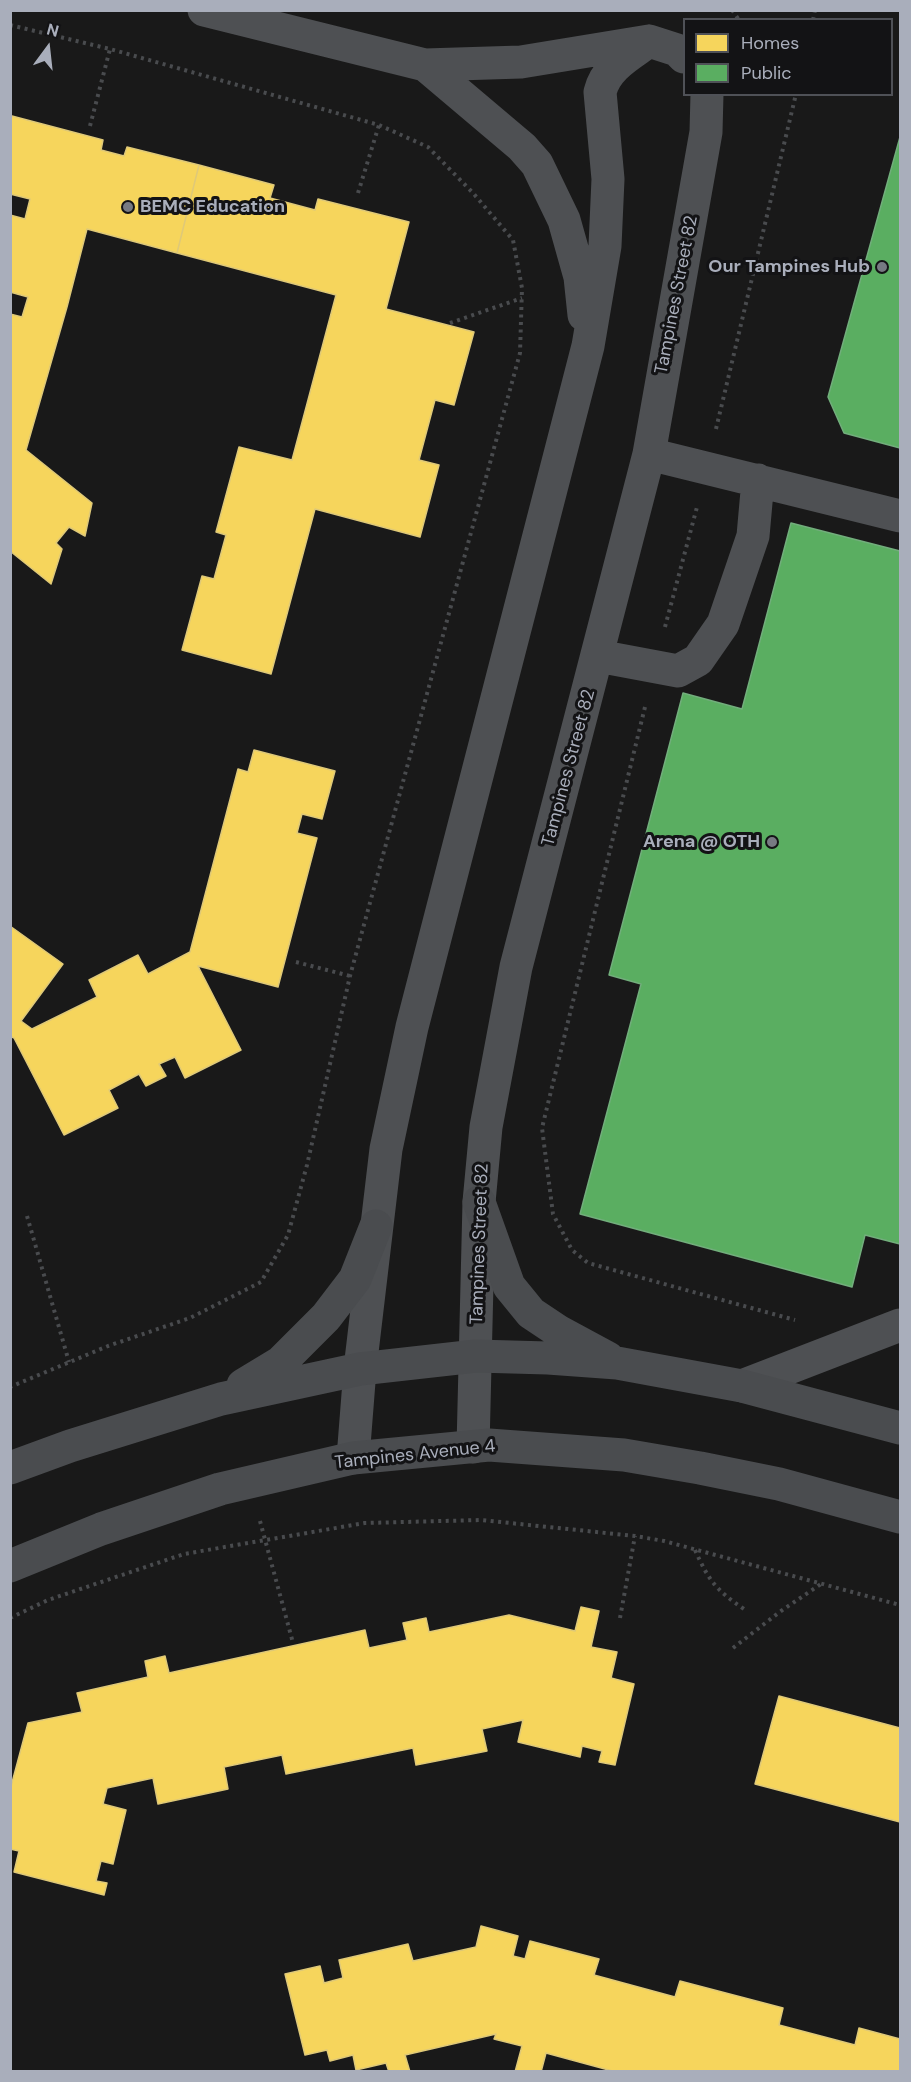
<!DOCTYPE html>
<style>
body{margin:0}
#map{position:relative;width:911px;height:2082px;overflow:hidden;background:#191919;font-family:"DM Sans",sans-serif}
canvas{display:block}
.frame{position:absolute;inset:0;border:12px solid #a9aebb;pointer-events:none}
.legend{position:absolute;left:683px;top:18px;width:210px;height:78px;box-sizing:border-box;background:#131315;border:2px solid #4f5157;margin:0;padding:8px 10px;list-style:none;font-size:18px;color:#a9aebb}
.legend li{display:flex;align-items:center;gap:12px;height:30px}
.legend b{width:30px;border:2px solid #4f5157}
.north{position:absolute;left:18px;top:18px;width:60px;height:60px;-webkit-text-stroke:4px #131315;paint-order:stroke;rotate:15deg;font-size:16px;font-weight:700;line-height:24px;text-align:center;color:#a9aebb}
.north::after{content:'';display:block;margin:auto;width:21px;height:27px;background:#a9aebb;clip-path:polygon(50% 0,100% 100%,50% 72%,0 100%)}
</style>
<div id="map">
<canvas width="911" height="2082"></canvas>
<div class="frame"></div>
<ul class="legend">
<li><b style="height:16px;background:#f6d55c"></b>Homes</li>
<li><b style="height:16px;background:#5aae61"></b>Public</li>
</ul>
<div class="north">N</div>
</div>
<script>
const ctx = document.querySelector('canvas').getContext('2d');
ctx.lineJoin = 'round';
function fill(path, color) { ctx.fillStyle = color; ctx.fill(path, 'evenodd'); }
function stroke(path, color, width, dash) { ctx.strokeStyle = color; ctx.lineWidth = width; ctx.lineCap = dash ? 'butt' : 'round'; ctx.setLineDash(dash || []); ctx.stroke(path); }
function label(font, color, halo, rows, align = 'center') {
  ctx.font = font + ' "DM Sans",sans-serif'; ctx.lineWidth = 6; ctx.setLineDash([]); ctx.textBaseline = 'middle'; ctx.strokeStyle = halo; ctx.fillStyle = color; for (const [text, x, y, turn = 0] of rows) {
    ctx.save(); ctx.translate(x, y); ctx.rotate((+turn || 0) * Math.PI / 180); ctx.textAlign = isNaN(turn) ? turn : align; if (halo) ctx.strokeText(text, 0, 0); ctx.fillText(text, 0, 0); ctx.restore();
  }
}
const homes = new Path2D(`
 M 12,116 L 103,140 L 101,150 L 124,156 L 127,147 L 199,165 L 177,253 L 87,229 L 67,307 L 26,450 L 92,503 L 85,536 L 69,527 L 56,543 L 62,549 L 51,584 L 10,551 L 10,314 L 22,317 L 28,297 L 10,292 L 10,215 L 25,219 L 30,199 L 10,194 L 10,123 Z
 M 199,165 L 274,185 L 270,198 L 315,210 L 318,199 L 409,222 L 386,309 L 474,332 L 454,405 L 435,400 L 419,460 L 439,465 L 420,537 L 315,509 L 271,674 L 182,650 L 202,576 L 214,579 L 226,535 L 216,532 L 239,447 L 292,460 L 336,295 L 177,253 Z
 M 254,750 L 335,771 L 322,819 L 302,814 L 297,833 L 317,838 L 278,987 L 198,966 L 241,1050 L 185,1078 L 175,1057 L 159,1064 L 166,1076 L 146,1086 L 139,1074 L 109,1090 L 118,1108 L 64,1135 L 14,1038 L 10,1036 L 10,926 L 63,964 L 21,1021 L 32,1029 L 97,997 L 89,980 L 138,955 L 148,974 L 190,952 L 238,769 L 248,772 Z
 M 581,1607 L 599,1611 L 591,1647 L 617,1652 L 611,1678 L 634,1684 L 615,1765 L 599,1762 L 602,1751 L 582,1746 L 580,1757 L 518,1742 L 523,1720 L 482,1729 L 487,1751 L 416,1765 L 413,1748 L 286,1774 L 282,1755 L 224,1767 L 228,1789 L 158,1804 L 153,1778 L 107,1788 L 103,1804 L 126,1810 L 113,1864 L 101,1861 L 96,1881 L 107,1883 L 104,1895 L 14,1872 L 19,1851 L 10,1849 L 10,1790 L 28,1723 L 82,1712 L 77,1693 L 148,1677 L 145,1661 L 165,1656 L 169,1673 L 365,1630 L 369,1648 L 407,1640 L 403,1623 L 426,1618 L 429,1632 L 509,1615 L 575,1631 Z
 M 779,1696 L 900,1728 L 900,1822 L 755,1784 Z
 M 481,1926 L 518,1936 L 513,1956 L 525,1959 L 530,1941 L 599,1959 L 594,1975 L 675,1997 L 680,1981 L 783,2008 L 779,2025 L 855,2045 L 859,2028 L 900,2039 L 900,2072 L 616,2072 L 546,2053 L 541,2072 L 515,2072 L 522,2046 L 494,2039 L 496,2034 L 405,2055 L 410,2072 L 389,2072 L 386,2063 L 356,2070 L 353,2055 L 330,2061 L 327,2050 L 305,2055 L 285,1974 L 320,1966 L 324,1983 L 343,1978 L 339,1960 L 408,1944 L 413,1961 L 476,1947 Z`);
fill(homes, '#f6d55c');
stroke(homes, '#dfc978', 1.5);
const public = new Path2D(`
 M 900,137 L 900,448 L 844,433 L 828,397 Z
 M 791,523 L 900,551 L 900,1244 L 865,1235 L 852,1287 L 580,1214 L 641,984 L 609,975 L 683,693 L 742,709 Z`);
fill(public, '#5aae61');
stroke(public, '#72ae7c', 1.5);
stroke(new Path2D(`
 M 732,10 L 739,20
 M 813,20 L 815,10
 M 10,25 L 110,49 L 379,125 L 428,147 L 473,193 L 513,240 L 522,288 L 520,353 L 350,976 L 307,1165 L 288,1235 L 261,1282 L 190,1318 L 108,1346 L 10,1387
 M 90,126 L 110,49
 M 358,193 L 379,125
 M 450,323 L 522,298
 M 716,429 L 796,94
 M 665,627 L 697,507
 M 645,707 L 542,1128 L 553,1214 L 572,1250 L 588,1263 L 795,1320
 M 296,962 L 350,976
 M 27,1216 L 69,1362
 M 260,1521 L 293,1643
 M 695,1550 C 709,1581 716,1590 744,1609
 M 10,1618 L 48,1600 L 184,1554 L 365,1523 L 481,1520 L 635,1536 L 664,1541 L 900,1605
 M 620,1618 L 635,1536
 M 733,1648 L 781,1611 L 821,1584`), '#494b4e', 4, [3, 4.5]);
stroke(new Path2D(`
 M 204,10 L 425,65 L 521,62 L 649,41 L 677,50 L 684,57
 M 425,65 L 522,147 L 537,164 L 564,220 L 580,277 L 584,315
 M 649,454 L 900,516
 M 598,656 L 678,671 L 698,660 L 723,624 L 753,536 L 758,480
 M 742,1386 L 900,1325
 M 473,1447 L 479,1202 L 486,1127 L 516,967 L 649,454 L 706,132 L 707,94
 M 353,1458 L 360,1369 L 386,1149 L 412,1027 L 588,346 L 605,246 L 608,179 L 600,92 C 606,67 630,55 649,41`), '#4e5053', 33);
stroke(new Path2D(`
 M 479,1202 L 509,1286 L 531,1313 L 558,1331 L 608,1358
 M 243,1385 L 281,1362 L 326,1317 L 355,1279 L 376,1226
 M 10,1468 L 70,1446 L 221,1399 L 360,1369 L 476,1356 L 548,1358 L 617,1363 L 742,1386 L 900,1428
 M 10,1566 L 101,1529 L 220,1489 L 353,1458 L 489,1445 L 624,1455 L 700,1468 L 779,1484 L 900,1517`), '#4a4c4f', 33);
for (const [x, y, r, color] of [
 [128,207,6,"#777a82"],
 [882,267,6,"#777a82"],
 [772,842,6,"#777a82"]
]) { const dot = new Path2D(); dot.arc(x, y, r, 0, 2 * Math.PI); ctx.fillStyle = color; ctx.fill(dot); stroke(dot, '#131315', 2); }
label('bold 18px', '#a9aebb', '#131315', [
 ["BEMC Education",140,207,"left"],
 ["Our Tampines Hub",870,267],
 ["Arena @ OTH",760,842]
], 'right');
label('18px', '#a9aebb', '#131315', [
 ["Tampines Street 82",677,295,-79],
 ["Tampines Street 82",569,768,-75],
 ["Tampines Street 82",480,1244,-88],
 ["Tampines Avenue 4",415,1455,-6]
]);
</script>
